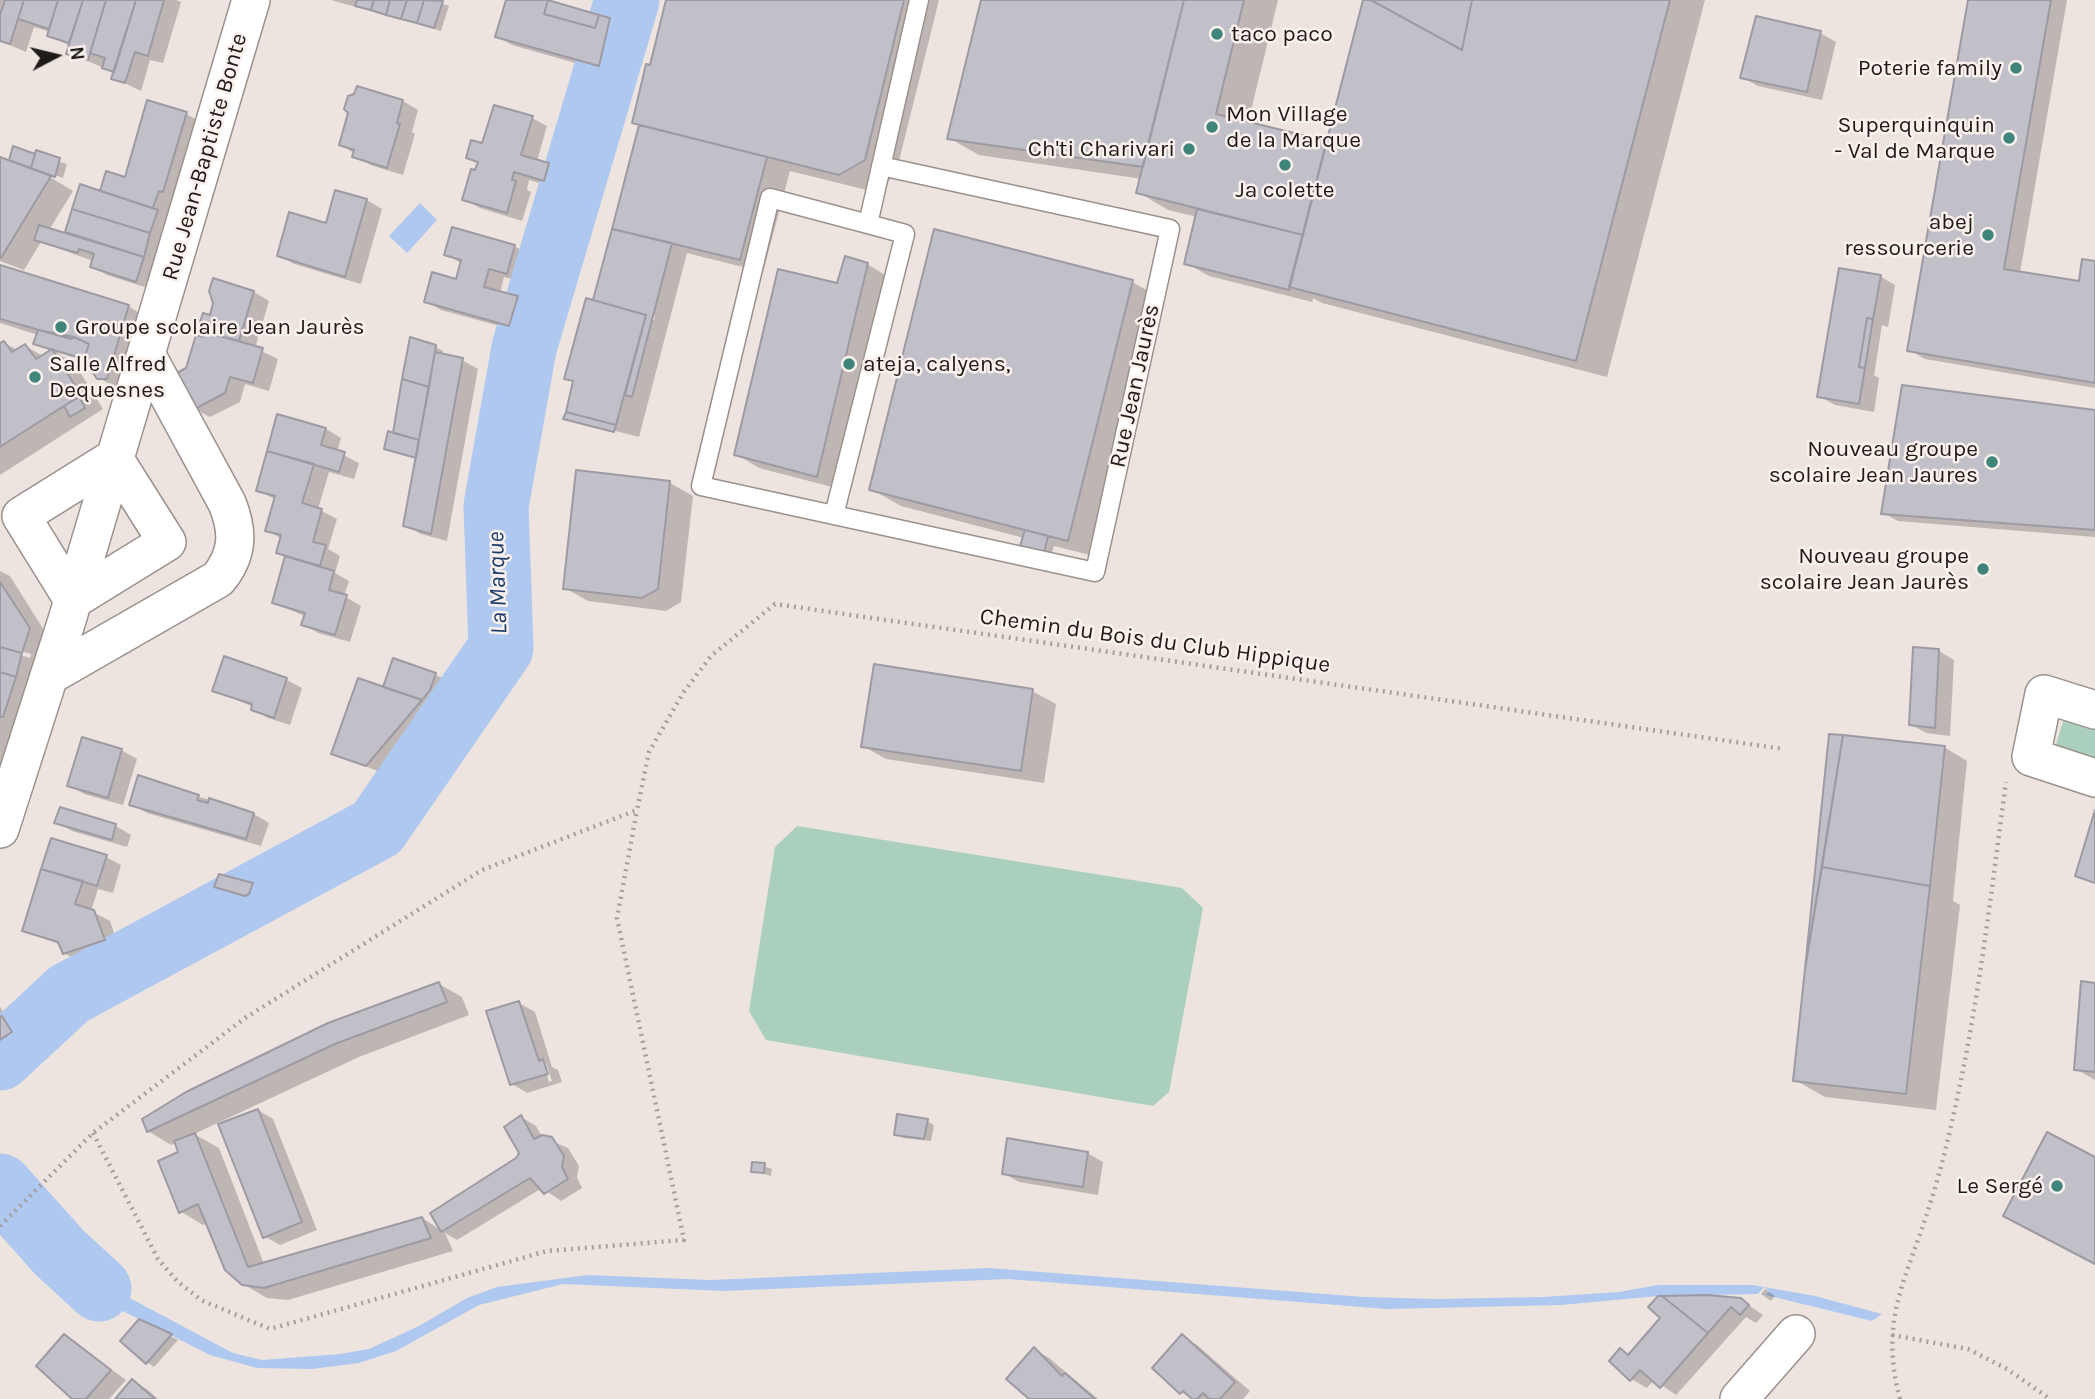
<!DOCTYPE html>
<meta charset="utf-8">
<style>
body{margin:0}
#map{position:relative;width:2095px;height:1399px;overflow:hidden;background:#ede4df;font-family:Karla,sans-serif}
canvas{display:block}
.north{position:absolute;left:21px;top:21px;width:70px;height:70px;-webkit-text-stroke:5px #faf1ec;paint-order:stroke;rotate:83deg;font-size:19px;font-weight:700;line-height:28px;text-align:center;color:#1e1b19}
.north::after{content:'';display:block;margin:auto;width:24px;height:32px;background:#1e1b19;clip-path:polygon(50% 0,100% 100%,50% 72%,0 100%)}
</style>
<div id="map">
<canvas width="2095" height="1399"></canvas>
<div class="north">N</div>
</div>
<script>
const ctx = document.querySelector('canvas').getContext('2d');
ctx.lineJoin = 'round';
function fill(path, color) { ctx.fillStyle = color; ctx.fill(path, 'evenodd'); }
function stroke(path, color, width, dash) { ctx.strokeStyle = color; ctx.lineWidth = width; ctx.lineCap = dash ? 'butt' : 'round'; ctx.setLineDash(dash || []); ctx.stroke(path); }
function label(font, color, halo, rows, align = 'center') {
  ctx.font = font + ' Karla,sans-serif'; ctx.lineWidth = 5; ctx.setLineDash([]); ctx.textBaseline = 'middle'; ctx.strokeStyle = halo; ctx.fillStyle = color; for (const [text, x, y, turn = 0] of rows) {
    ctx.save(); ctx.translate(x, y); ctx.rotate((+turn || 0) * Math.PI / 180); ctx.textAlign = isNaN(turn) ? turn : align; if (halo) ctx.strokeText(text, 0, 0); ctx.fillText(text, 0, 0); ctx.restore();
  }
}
fill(new Path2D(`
 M 2064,719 L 2095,729 L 2095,763 L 2054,750 Z
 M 797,826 L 1182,888 L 1203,908 L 1169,1092 L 1153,1106 L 766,1040 L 749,1011 L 775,847 Z`), '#aad0bd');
fill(new Path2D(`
 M 420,203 L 437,220 L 407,253 L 389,236 Z
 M 40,1221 L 109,1287 L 233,1353 L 262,1360 L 340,1354 L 369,1349 L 419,1326 L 467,1298 L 497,1287 L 588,1275 L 710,1280 L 989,1268 L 1364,1297 L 1437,1299 L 1543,1297 L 1619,1292 L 1658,1285 L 1753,1285 L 1815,1296 L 1882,1314 L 1872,1321 L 1766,1295 L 1769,1291 L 1764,1287 L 1758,1294 L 1658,1296 L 1561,1305 L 1387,1309 L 1008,1279 L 724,1291 L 563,1284 L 479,1305 L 396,1351 L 359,1363 L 312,1369 L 257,1368 L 210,1355 L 99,1299 L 59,1262 L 31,1230 Z`), '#aec8ef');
fill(new Path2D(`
 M 0,0 L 176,0 L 181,2 L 163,63 L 150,60 L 141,91 L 114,78 L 115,74 L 104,68 L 68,53 L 70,46 L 49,35 L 50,32 L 34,27 L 26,52 L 0,41 Z
 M 331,0 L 434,0 L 449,6 L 441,31 Z
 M 508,0 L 541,0 L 610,19 L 625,28 L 614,74 L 512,45 L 497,36 Z
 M 666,0 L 939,0 L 895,177 L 871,191 L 790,171 L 763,272 L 687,253 L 639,437 L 565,418 L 574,383 L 567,378 L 601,305 L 641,126 L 634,122 ZM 609,303 L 655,316 L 654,320 L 609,307 Z
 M 983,0 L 1278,0 L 1248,123 L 1328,143 L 1365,0 L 1705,0 L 1607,377 L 1322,303 L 1313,298 L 1312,302 L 1209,276 L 1186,263 L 1197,217 L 1168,210 L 1138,192 L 1142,179 L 979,155 L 949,138 Z
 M 1970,0 L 2067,0 L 2020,273 L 2080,283 L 2095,263 L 2095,388 L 1925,359 L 1909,350 Z
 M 1820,33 L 1836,42 L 1822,100 L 1758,86 L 1742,77 Z
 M 403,101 L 418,110 L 412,132 L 415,134 L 403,175 L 370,165 L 341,144 L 350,113 Z
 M 186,114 L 201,122 L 151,289 L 107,275 L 92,266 L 93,261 L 41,242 L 24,270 L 0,261 L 0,159 L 50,177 L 73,191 L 49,230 L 66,235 L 81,187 L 101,193 L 126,179 Z
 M 532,118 L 547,126 L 537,161 L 564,173 L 559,189 L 529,180 L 527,190 L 531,192 L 522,221 L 480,208 L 464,199 L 479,164 L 468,158 Z
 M 14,148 L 67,164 L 63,178 L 16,161 Z
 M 336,192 L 367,200 L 382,209 L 361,284 L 294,264 L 279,255 L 327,225 Z
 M 514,246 L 530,255 L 522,282 L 504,277 L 500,293 L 533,306 L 525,333 L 441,310 L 426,301 L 458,281 L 462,264 L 446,254 Z
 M 867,264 L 890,278 L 840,489 L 759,468 L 736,454 L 838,285 Z
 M 0,267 L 128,306 L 151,320 L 122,391 L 99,378 L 87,361 L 56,352 L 75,364 L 103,409 L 0,475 L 0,346 L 4,343 L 18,350 L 25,346 L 43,356 L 52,351 L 35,344 L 38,335 L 0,323 Z
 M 1880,276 L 1895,285 L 1888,327 L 1882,325 L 1874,375 L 1879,378 L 1874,412 L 1835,405 L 1819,396 Z
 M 214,281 L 254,292 L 269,301 L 255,348 L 278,359 L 269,391 L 245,384 L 240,402 L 210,417 L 195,409 L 187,369 L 204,339 L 198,335 L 204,315 L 211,318 L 215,303 Z
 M 1132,282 L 1163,299 L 1098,557 L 1054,546 L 1051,556 L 1029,550 L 1022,546 L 1024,538 L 901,506 L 871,489 Z
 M 436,347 L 443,351 L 442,355 L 462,360 L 478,369 L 447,541 L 421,534 L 405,525 L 417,459 L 386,448 Z
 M 2095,412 L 2095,537 L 1898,521 L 1883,513 Z
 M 326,429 L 341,438 L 337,452 L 359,463 L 354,479 L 329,472 L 318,509 L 337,519 L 328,549 L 340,556 L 335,573 L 349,581 L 344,596 L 361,606 L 350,642 L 318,633 L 303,624 L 305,616 L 274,603 L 286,557 L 278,553 L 282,539 L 267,530 L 276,500 L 258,490 Z
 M 578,472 L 670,483 L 693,496 L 681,602 L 666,611 L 588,601 L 565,588 Z
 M 0,571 L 10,576 L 52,643 L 0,786 L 0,649 L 30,658 L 31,654 L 0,645 Z
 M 1939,651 L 1954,660 L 1950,736 L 1926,733 L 1910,724 Z
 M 225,658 L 287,680 L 302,688 L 290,725 L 268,718 L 253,709 L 253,707 L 214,690 Z
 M 394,660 L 443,678 L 437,694 L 428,706 L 436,710 L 382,773 L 334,753 L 391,692 Z
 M 1032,691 L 1056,704 L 1044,783 L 886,759 L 863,746 Z
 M 1831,736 L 1944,747 L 1967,761 L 1953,901 L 1960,905 L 1936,1110 L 1825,1097 L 1795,1080 L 1815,921 L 1812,919 Z
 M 121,750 L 137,759 L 123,805 L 84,794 L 69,785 Z
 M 139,778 L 254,814 L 269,823 L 261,846 L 147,813 L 131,804 Z
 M 57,822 L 116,826 L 131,835 L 127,847 L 72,831 Z
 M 106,857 L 121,865 L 113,893 L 98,889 L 91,911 L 110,921 L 119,948 L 80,962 L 64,953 L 61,945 L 24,930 Z
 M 252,885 L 259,889 L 254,899 L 216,886 Z
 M 439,984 L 462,997 L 469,1015 L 359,1057 L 194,1134 L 219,1148 L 264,1264 L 422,1218 L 441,1230 L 515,1163 L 521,1153 L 521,1117 L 536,1126 L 542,1137 L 568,1148 L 579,1166 L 577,1177 L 582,1188 L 561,1201 L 542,1188 L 457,1240 L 445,1233 L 453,1251 L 288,1300 L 267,1298 L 243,1284 L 208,1223 L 203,1225 L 180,1211 L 180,1153 L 176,1142 L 171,1145 L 148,1131 Z
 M 2095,985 L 2095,1080 L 2076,1069 Z
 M 519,1003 L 535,1012 L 552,1067 L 558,1070 L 562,1082 L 527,1093 L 512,1084 ZM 543,1063 L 546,1063 L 552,1081 L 549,1082 Z
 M 0,1007 L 18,1036 L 0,1048 Z
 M 258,1110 L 273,1119 L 317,1230 L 280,1245 L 264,1236 Z
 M 927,1121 L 934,1125 L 931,1141 L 903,1138 L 896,1134 Z
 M 1087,1153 L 1103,1162 L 1098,1195 L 1019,1182 L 1003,1173 Z
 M 754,1163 L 772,1169 L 771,1176 L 753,1171 Z
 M 1765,1289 L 1775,1296 L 1771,1301 L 1761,1294 Z
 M 1741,1300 L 1763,1315 L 1756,1323 L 1746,1317 L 1676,1395 L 1654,1380 L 1647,1388 L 1631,1379 L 1621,1351 L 1630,1356 Z
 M 140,1321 L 178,1340 L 154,1367 L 147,1362 Z
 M 65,1336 L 126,1380 L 109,1399 L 75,1399 Z
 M 1182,1336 L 1197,1345 L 1250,1391 L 1243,1399 L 1193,1399 L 1181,1392 Z
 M 1034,1349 L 1049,1358 L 1098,1399 L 1031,1399 Z
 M 133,1381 L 148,1390 L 158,1399 L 117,1399 Z`), '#0003');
stroke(new Path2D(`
 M 0,1058 L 69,994 L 377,828 L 501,648 L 496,506 L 524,348 L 627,0
 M 0,1186 L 59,1252 L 99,1289`), '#aec8ef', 65);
const building = new Path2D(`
 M 5,0 L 24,0 L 10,44 L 0,41 L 0,15 Z
 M 24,0 L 58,0 L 49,29 L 18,19 Z
 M 58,0 L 83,0 L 69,43 L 47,36 Z
 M 83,0 L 106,0 L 88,60 L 66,54 Z
 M 106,0 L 136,0 L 114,72 L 102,68 L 105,58 L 90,53 Z
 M 136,0 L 164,0 L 148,56 L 135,52 L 125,83 L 111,79 Z
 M 357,0 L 374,0 L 371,10 L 355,6 Z
 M 374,0 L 390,0 L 386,15 L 371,10 Z
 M 390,0 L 407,0 L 401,19 L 386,15 Z
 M 407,0 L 424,0 L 417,23 L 401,19 Z
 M 424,0 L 443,1 L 434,28 L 417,23 Z
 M 506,0 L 548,0 L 544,14 L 595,28 L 599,15 L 610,18 L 599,66 L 495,37 Z
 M 548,0 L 599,15 L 595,28 L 544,14 Z
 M 666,0 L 904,0 L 865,160 L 839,175 L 632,123 L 646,64 L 650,65 Z
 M 981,0 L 1184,0 L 1143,167 L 947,139 Z
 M 1184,0 L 1244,0 L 1216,114 L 1327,141 L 1303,235 L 1136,193 Z
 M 1363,0 L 1371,0 L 1462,50 L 1472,0 L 1670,0 L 1576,361 L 1289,287 Z
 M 1371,0 L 1472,0 L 1462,50 Z
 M 1968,0 L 2051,0 L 2004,269 L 2079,281 L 2082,259 L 2095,261 L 2095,383 L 1907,351 Z
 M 1756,16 L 1821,31 L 1807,92 L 1740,78 Z
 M 357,86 L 403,100 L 397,123 L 400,124 L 387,168 L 352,157 L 354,150 L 339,145 L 348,113 L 344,109 L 348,96 L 354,94 Z
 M 147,100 L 187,112 L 163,192 L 159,191 L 153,208 L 100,191 L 106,171 L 125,177 Z
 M 494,105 L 533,116 L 521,155 L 549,163 L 544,181 L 514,172 L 512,180 L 516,181 L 507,213 L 462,200 L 471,169 L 475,170 L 478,162 L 466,158 L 471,140 L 482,143 Z
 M 639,125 L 767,157 L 740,260 L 612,229 Z
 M 13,146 L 35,154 L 31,168 L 9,160 Z
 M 36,150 L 60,158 L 55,177 L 31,168 Z
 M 0,157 L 51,176 L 1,258 L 0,258 Z
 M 80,184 L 158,210 L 150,233 L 72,209 Z
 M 335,190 L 367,199 L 345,277 L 277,256 L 289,212 L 326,223 Z
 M 72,209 L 150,233 L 144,257 L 65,232 Z
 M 1197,209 L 1303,235 L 1289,290 L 1184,264 Z
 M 39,225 L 144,257 L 136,282 L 90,267 L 94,254 L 79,249 L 77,253 L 34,240 Z
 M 452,227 L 515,245 L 507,274 L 489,269 L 484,287 L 518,296 L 509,326 L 424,302 L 432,272 L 456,279 L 461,260 L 444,255 Z
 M 612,229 L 672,243 L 632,397 L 625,395 L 646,315 L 593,300 Z
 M 934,229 L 1133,280 L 1068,541 L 869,490 Z
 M 845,256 L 868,263 L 817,477 L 734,455 L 778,269 L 837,283 Z
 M 0,265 L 129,305 L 107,379 L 97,379 L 84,359 L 89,344 L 74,337 L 71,339 L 0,319 Z
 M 1839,268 L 1881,275 L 1873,319 L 1867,318 L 1859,367 L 1865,368 L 1859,404 L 1817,397 Z
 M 213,278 L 254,291 L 239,341 L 205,332 L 208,324 L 200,322 L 203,313 L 210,315 L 213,303 L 209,291 Z
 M 586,298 L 646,315 L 616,425 L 566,412 L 573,381 L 564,379 Z
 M 1867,318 L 1873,319 L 1865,368 L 1859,367 Z
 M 38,330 L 74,337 L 89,344 L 84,359 L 33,344 Z
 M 205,332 L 263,348 L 253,383 L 230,377 L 225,393 L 193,410 L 175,374 L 186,368 L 196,335 L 204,337 Z
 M 410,337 L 436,345 L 429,387 L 402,379 Z
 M 4,341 L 12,352 L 25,344 L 36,359 L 52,349 L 81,395 L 0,447 L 0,343 Z
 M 435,352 L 463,358 L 431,534 L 403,526 Z
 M 402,379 L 429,387 L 419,440 L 393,433 Z
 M 1902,385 L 2095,410 L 2095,530 L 1881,514 Z
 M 79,397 L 85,408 L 70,417 L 64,406 Z
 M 566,412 L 616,425 L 614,432 L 563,419 Z
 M 277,414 L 326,428 L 321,445 L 345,452 L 339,472 L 267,451 Z
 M 388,431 L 419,440 L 416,458 L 384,449 Z
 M 267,451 L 314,464 L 302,503 L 322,509 L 313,542 L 326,545 L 320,566 L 276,553 L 281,535 L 265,531 L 275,496 L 256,491 Z
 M 576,470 L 670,481 L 658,589 L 642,598 L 563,589 Z
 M 1025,530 L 1048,536 L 1044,553 L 1020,546 Z
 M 285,556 L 334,571 L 329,590 L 347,595 L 335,635 L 301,625 L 305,613 L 272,603 Z
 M 0,582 L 30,628 L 22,653 L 0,647 Z
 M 0,647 L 22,653 L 16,677 L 0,672 Z
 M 1913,647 L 1939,649 L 1935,728 L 1909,725 Z
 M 224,656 L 287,678 L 274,718 L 251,710 L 252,704 L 212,691 Z
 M 393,658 L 436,673 L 430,690 L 422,700 L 383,687 Z
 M 874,664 L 1033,689 L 1021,771 L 861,747 Z
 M 0,672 L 16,677 L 3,717 L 0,717 Z
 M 358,678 L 422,700 L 366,766 L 331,754 Z
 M 1829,734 L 1843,735 L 1805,969 Z
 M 1843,735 L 1945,746 L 1930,886 L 1822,867 Z
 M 82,737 L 122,749 L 108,798 L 67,786 Z
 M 138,775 L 199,795 L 197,800 L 208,803 L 209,798 L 254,813 L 246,839 L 129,805 Z
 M 60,807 L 116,824 L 112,840 L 54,823 Z
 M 2095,810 L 2095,883 L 2075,876 Z
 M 51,838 L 107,855 L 97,886 L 41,869 Z
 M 1822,867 L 1930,886 L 1906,1094 L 1793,1081 L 1805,969 Z
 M 41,869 L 83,881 L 75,904 L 94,910 L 105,940 L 63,954 L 58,942 L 22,931 Z
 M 219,874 L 253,883 L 249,894 L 245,896 L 214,887 Z
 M 2081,981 L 2095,983 L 2095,1072 L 2074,1070 Z
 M 439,982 L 447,1002 L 335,1044 L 147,1132 L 142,1119 L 186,1092 L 328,1023 Z
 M 519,1001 L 539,1061 L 543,1059 L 548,1074 L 510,1085 L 486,1011 Z
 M 2,1016 L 12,1032 L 0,1040 L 0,1017 Z
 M 258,1109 L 302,1222 L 263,1238 L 218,1124 Z
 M 897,1114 L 928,1119 L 924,1139 L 894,1135 Z
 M 521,1115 L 534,1139 L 542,1135 L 552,1137 L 564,1156 L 562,1167 L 568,1179 L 544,1194 L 530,1178 L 441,1232 L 430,1213 L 516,1158 L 519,1153 L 504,1127 Z
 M 2047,1132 L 2095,1157 L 2095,1264 L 2003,1216 Z
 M 195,1133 L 248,1267 L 422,1217 L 431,1238 L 264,1288 L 242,1285 L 225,1270 L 198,1204 L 179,1213 L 158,1161 L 178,1152 L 174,1141 Z
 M 1007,1138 L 1088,1152 L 1083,1187 L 1002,1174 Z
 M 752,1162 L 765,1163 L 764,1173 L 751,1172 Z
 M 1707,1295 L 1741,1298 L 1749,1305 L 1740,1315 L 1731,1307 L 1708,1333 L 1662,1296 Z
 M 1658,1296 L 1662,1296 L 1708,1333 L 1660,1388 L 1640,1370 L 1630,1381 L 1609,1361 L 1620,1348 L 1628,1355 L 1660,1318 L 1648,1307 Z
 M 139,1319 L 172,1334 L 146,1364 L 120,1341 Z
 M 64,1334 L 111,1370 L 86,1399 L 72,1399 L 36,1366 Z
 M 1182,1334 L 1235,1382 L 1220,1399 L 1209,1399 L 1203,1393 L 1197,1399 L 1192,1399 L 1183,1391 L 1180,1394 L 1152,1368 Z
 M 1034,1347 L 1062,1376 L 1065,1373 L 1095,1399 L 1029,1399 L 1006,1379 Z
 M 132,1379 L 155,1399 L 115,1399 Z`);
fill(building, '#c1bfc8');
stroke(building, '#9d9aa3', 2);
const lane = new Path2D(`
 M 881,166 L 1170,229 L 1095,572 L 701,486 L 770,198 L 868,224 L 919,0
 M 834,515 L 905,234 L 868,224`);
const street = new Path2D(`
 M 114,458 L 167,542 L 73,600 L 21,516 Z
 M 49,676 L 218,579 C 238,555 239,532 227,503 L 146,354
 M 2095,710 L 2044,694 L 2031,757 L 2095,778
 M 0,829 L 67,620 L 251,0
 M 1739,1399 L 1796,1334`);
stroke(lane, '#9a918d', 21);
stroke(street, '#9a918d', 40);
stroke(new Path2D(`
 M 93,1133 L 158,1259 L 177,1281 L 201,1300 L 270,1329 L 547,1251 L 684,1240 L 617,918 L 637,810
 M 0,1226 L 93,1133 L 245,1018 L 482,870 L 637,810 L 649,752 L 683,693 L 711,656 L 775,604 L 1784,749
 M 1892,1335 L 1968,1349 L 2007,1369 L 2050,1399
 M 1900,1399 C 1878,1318 1908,1277 1930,1204 C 1944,1161 1954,1114 1963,1070 C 1982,975 1993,878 2006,782`), '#a69f9b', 4.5, [2, 5]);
stroke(lane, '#fff', 18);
stroke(street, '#fff', 37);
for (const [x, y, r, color] of [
 [1217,34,7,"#40857b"],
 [2016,68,7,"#40857b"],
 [1212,127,7,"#40857b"],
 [2009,138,7,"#40857b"],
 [1189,149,7,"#40857b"],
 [1285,165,7,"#40857b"],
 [1988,235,7,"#40857b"],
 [61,327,7,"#40857b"],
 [849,364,7,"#40857b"],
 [35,377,7,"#40857b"],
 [1992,462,7,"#40857b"],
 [1983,569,7,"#40857b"],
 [2057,1186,7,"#40857b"]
]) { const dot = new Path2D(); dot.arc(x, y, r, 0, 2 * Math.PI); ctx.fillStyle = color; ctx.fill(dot); stroke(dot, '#faf1ec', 2.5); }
label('23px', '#1e1b19', '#faf1ec', [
 ["taco paco",1231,34,"left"],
 ["Poterie family",2002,68],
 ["Mon Village",1226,114,"left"],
 ["de la Marque",1226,140,"left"],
 ["Superquinquin",1995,125],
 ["- Val de Marque",1995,151],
 ["Ch'ti Charivari",1175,149],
 ["Ja colette",1285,190,"center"],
 ["abej",1974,222],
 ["ressourcerie",1974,248],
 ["Groupe scolaire Jean Jaurès",75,327,"left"],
 ["Salle Alfred",49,364,"left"],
 ["Dequesnes",49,390,"left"],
 ["ateja, calyens,",863,364,"left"],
 ["Nouveau groupe",1978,449],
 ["scolaire Jean Jaures",1978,475],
 ["Nouveau groupe",1969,556],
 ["scolaire Jean Jaurès",1969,582],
 ["Le Sergé",2043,1186]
], 'right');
label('23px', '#1e1b19', '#faf1ec', [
 ["Rue Jean-Baptiste Bonte",205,157,-74],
 ["Rue Jean Jaurès",1135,386,-78],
 ["Chemin du Bois du Club Hippique",1155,641,8]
]);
label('italic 24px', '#1d3d6d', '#faf1ec', [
 ["La Marque",498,583,-92]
]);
</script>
